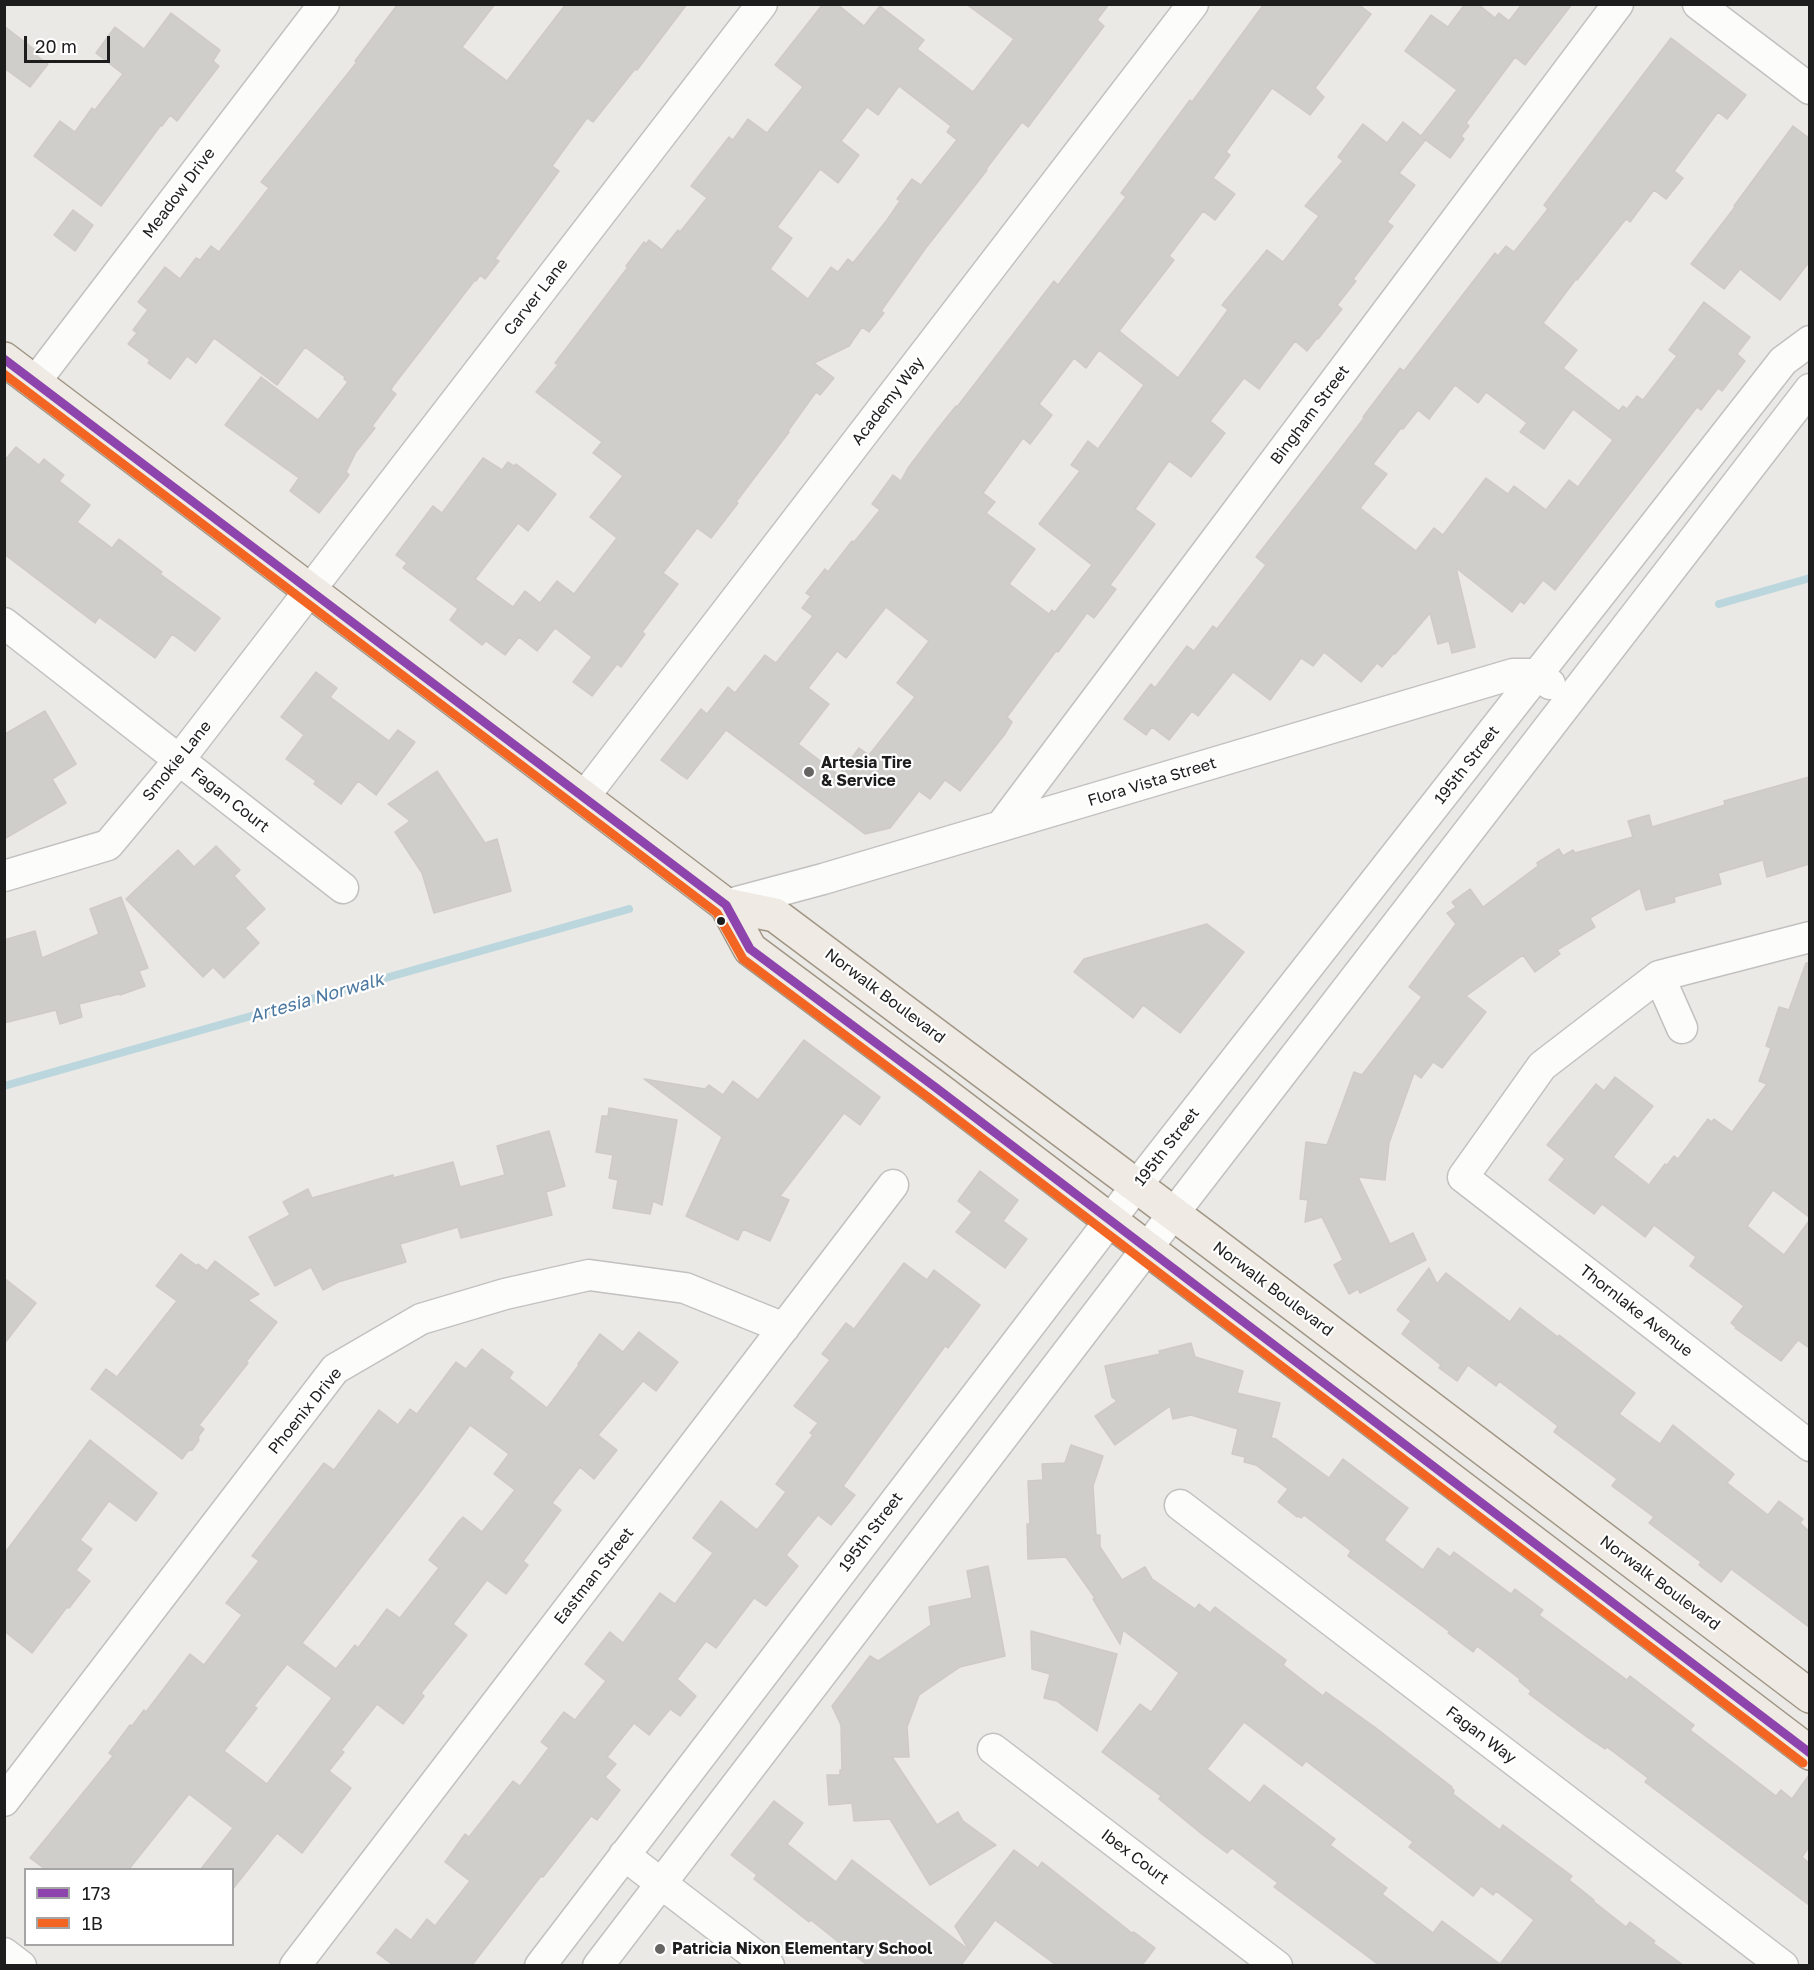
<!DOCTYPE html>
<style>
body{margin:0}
#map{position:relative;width:1814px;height:1970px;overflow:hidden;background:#ebe9e6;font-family:"Golos Text",sans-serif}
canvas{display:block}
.frame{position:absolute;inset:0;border:6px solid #1d1d1d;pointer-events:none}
.legend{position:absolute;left:24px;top:1868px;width:210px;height:78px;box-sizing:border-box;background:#fff;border:2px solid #a5a5a5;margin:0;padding:8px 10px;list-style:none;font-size:18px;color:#1d1d1d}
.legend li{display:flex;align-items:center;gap:12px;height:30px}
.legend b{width:30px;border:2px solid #a5a5a5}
.scale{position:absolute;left:24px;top:36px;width:86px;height:27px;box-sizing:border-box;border:3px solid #1d1d1d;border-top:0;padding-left:8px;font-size:18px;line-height:21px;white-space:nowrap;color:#1d1d1d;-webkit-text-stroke:4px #fff;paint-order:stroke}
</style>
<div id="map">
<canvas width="1814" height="1970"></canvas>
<div class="frame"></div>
<ul class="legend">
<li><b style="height:8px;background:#8e44ad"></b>173</li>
<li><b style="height:8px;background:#f26522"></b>1B</li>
</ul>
<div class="scale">20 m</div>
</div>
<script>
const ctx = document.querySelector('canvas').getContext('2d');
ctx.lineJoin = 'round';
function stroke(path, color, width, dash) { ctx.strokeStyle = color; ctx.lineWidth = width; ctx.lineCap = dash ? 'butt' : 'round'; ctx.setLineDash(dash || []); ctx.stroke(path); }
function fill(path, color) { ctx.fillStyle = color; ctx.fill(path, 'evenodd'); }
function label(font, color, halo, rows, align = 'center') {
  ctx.font = font + ' "Golos Text",sans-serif'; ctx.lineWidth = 4.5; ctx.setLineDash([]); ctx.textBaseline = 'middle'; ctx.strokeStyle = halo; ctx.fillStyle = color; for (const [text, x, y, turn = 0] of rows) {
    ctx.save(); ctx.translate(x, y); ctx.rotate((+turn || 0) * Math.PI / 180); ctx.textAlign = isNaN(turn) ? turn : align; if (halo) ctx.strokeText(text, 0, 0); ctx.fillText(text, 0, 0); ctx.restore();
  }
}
stroke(new Path2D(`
 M 1719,604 L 1810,578
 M 4,1086 L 629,909`), '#bbd7dd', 8);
const building = new Path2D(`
 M 398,4 L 495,4 L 462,47 L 507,81 L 566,4 L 687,4 L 637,70 L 635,69 L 593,122 L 587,118 L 552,166 L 559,171 L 499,253 L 495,259 L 499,261 L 485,279 L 480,275 L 476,281 L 475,280 L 393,386 L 391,390 L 396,394 L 372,426 L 375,428 L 356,452 L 346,472 L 349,475 L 319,513 L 290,491 L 299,478 L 225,425 L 261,377 L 318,420 L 348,382 L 344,379 L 345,377 L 305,347 L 277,385 L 214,338 L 196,363 L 187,356 L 170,379 L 148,363 L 150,360 L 128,344 L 137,333 L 133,330 L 148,310 L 138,302 L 165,267 L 180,279 L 196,258 L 200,260 L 211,246 L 219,252 L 269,188 L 261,182 L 357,62 L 355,61 Z
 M 823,4 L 837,4 L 864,26 L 880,6 L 924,40 L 917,49 L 973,92 L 1014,39 L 966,4 L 1109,4 L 1097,20 L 1104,26 L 1028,127 L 1022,122 L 986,169 L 987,170 L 925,249 L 881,311 L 884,313 L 869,332 L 862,327 L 849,346 L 814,363 L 834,378 L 820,395 L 816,392 L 788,431 L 789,432 L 736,502 L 738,503 L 711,538 L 697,528 L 663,573 L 678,584 L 642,632 L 645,634 L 621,667 L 617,664 L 592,696 L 573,682 L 592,657 L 555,628 L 537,651 L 519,637 L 505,655 L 486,641 L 482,645 L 450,620 L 458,609 L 403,568 L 407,563 L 396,555 L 433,506 L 442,513 L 483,458 L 502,470 L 508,462 L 514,466 L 516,464 L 556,494 L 528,531 L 518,523 L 475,579 L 513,607 L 525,591 L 540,603 L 557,581 L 574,594 L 617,538 L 590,517 L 623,476 L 593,453 L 602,442 L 536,392 L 558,365 L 555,363 L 628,267 L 626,266 L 644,242 L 646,244 L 649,240 L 662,250 L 678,230 L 680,232 L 707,198 L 691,186 L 729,137 L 733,140 L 748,119 L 767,133 L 803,87 L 775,65 ZM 899,86 L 951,126 L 947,132 L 957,140 L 921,185 L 912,179 L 897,199 L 900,201 L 887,220 L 853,263 L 848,259 L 838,272 L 831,267 L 808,299 L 770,269 L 792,238 L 777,227 L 820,169 L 838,183 L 859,155 L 841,141 L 867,107 L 878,115 Z
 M 1264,4 L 1358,4 L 1371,14 L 1315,88 L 1324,97 L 1310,115 L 1272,88 L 1226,152 L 1230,155 L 1213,178 L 1235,194 L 1215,220 L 1203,211 L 1169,256 L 1174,260 L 1119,331 L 1178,378 L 1228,310 L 1222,305 L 1267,250 L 1283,262 L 1319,216 L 1305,206 L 1343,161 L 1338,157 L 1363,124 L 1387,143 L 1403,122 L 1421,136 L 1457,90 L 1405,51 L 1431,15 L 1448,27 L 1465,4 L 1478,4 L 1495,18 L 1499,13 L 1509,21 L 1522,4 L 1572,4 L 1525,65 L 1515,57 L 1466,123 L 1469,126 L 1461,136 L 1464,139 L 1450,158 L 1424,139 L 1426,139 L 1399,173 L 1415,185 L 1387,222 L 1393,226 L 1353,279 L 1356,281 L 1337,305 L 1342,309 L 1318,339 L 1317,338 L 1307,351 L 1295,341 L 1259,389 L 1244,378 L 1210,421 L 1225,433 L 1191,477 L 1169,461 L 1135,509 L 1155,524 L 1110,585 L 1116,589 L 1094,618 L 1087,613 L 1058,652 L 1056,651 L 1007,717 L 1012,722 L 1005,734 L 960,791 L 945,780 L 930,799 L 919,791 L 890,828 L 865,834 L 726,730 L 687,779 L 681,775 L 661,760 L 701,709 L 707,714 L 728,687 L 735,693 L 765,655 L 776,663 L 813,616 L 802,608 L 811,596 L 806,593 L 825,569 L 828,572 L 852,541 L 854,542 L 880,510 L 872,504 L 893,475 L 901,481 L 908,468 L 936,431 L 956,406 L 957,407 L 1054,281 L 1058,285 L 1126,197 L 1121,193 L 1190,100 L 1192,102 ZM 1099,350 L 1144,385 L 1098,449 L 1088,441 L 1071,465 L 1080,471 L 1039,524 L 1092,565 L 1055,612 L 1052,610 L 1049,614 L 1009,584 L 1035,549 L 986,513 L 995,502 L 983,493 L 1023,438 L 1030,444 L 1052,415 L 1039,404 L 1074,358 L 1086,368 ZM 886,607 L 929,641 L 897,683 L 915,697 L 869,755 L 859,748 L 839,775 L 798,744 L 829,704 L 808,688 L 837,651 L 846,658 Z
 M 171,13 L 220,50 L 213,61 L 219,66 L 177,121 L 170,115 L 162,126 L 161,125 L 101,206 L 34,156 L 60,121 L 75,132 L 92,108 L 95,110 L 123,74 L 96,53 L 115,27 L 144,49 Z
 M 4,26 L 35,50 L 33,53 L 48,64 L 30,87 L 4,68 Z
 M 1671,38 L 1746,95 L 1727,119 L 1718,112 L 1674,171 L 1683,178 L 1666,199 L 1654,190 L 1630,222 L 1626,219 L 1577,280 L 1576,279 L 1543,323 L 1577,350 L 1563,368 L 1619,411 L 1623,406 L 1627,409 L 1637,396 L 1643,400 L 1677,356 L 1669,350 L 1704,302 L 1750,337 L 1737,354 L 1745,361 L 1722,391 L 1718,388 L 1701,410 L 1697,407 L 1555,590 L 1543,580 L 1524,604 L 1520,601 L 1512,612 L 1456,568 L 1475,647 L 1452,653 L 1449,641 L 1438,644 L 1430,613 L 1395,654 L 1394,653 L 1382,667 L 1377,663 L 1361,682 L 1324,652 L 1313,666 L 1301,658 L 1270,700 L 1233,672 L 1198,716 L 1192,711 L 1169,740 L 1152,727 L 1146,735 L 1124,719 L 1151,684 L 1155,688 L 1187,646 L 1194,651 L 1213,626 L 1217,629 L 1266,565 L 1256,557 L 1331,461 L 1364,418 L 1363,417 L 1400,368 L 1404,371 L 1495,253 L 1498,256 L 1506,246 L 1514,252 L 1548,209 L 1544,205 ZM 1455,385 L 1478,403 L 1486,392 L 1527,423 L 1520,432 L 1544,449 L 1573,409 L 1613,440 L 1578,487 L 1569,480 L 1546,510 L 1514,486 L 1508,494 L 1486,478 L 1443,535 L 1434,528 L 1416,551 L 1360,508 L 1387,474 L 1373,464 L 1401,428 L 1403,429 L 1418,410 L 1429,419 Z
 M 1793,126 L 1809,138 L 1809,262 L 1780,300 L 1740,269 L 1724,289 L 1691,264 L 1735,207 L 1734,206 Z
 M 73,210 L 93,225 L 75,251 L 54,235 Z
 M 16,447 L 39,465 L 44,459 L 64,475 L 59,481 L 90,505 L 77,522 L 112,548 L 119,539 L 162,572 L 160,574 L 220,618 L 195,651 L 172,634 L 155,658 L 99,617 L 95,623 L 4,554 L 4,461 Z
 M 316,672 L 337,688 L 330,697 L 389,741 L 398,730 L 415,742 L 376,795 L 358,781 L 341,804 L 314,784 L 316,781 L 286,759 L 304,735 L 281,717 Z
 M 45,711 L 76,764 L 52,779 L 66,803 L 4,839 L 5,734 Z
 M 437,771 L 485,843 L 497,839 L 511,891 L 434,913 L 422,873 L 395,832 L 410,821 L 388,804 Z
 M 1809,777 L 1809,864 L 1767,877 L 1763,860 L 1718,873 L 1721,884 L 1674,897 L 1675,902 L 1646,910 L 1640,888 L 1590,918 L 1595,927 L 1557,950 L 1560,954 L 1535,972 L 1523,955 L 1466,996 L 1486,1012 L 1442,1068 L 1433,1062 L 1421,1078 L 1414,1073 L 1389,1143 L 1385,1180 L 1358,1177 L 1390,1244 L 1413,1233 L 1426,1260 L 1360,1293 L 1358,1289 L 1349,1294 L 1334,1265 L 1343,1260 L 1322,1217 L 1305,1222 L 1308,1200 L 1300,1199 L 1306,1142 L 1327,1145 L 1354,1072 L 1362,1075 L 1422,997 L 1409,987 L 1456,924 L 1447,913 L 1456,907 L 1452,902 L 1470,889 L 1483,907 L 1538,866 L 1537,863 L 1559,849 L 1563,856 L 1573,850 L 1575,853 L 1633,837 L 1628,821 L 1649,815 L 1652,827 L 1725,805 L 1724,801 Z
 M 216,846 L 240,870 L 234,876 L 265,909 L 245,928 L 259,943 L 224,978 L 213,967 L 203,977 L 126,899 L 178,850 L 194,867 Z
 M 121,897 L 148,968 L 139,971 L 145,986 L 120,995 L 119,994 L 79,1004 L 82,1017 L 60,1024 L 56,1010 L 4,1023 L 4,940 L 35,931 L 42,958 L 99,934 L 90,909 Z
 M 1207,924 L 1244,952 L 1180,1033 L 1143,1005 L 1133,1018 L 1074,972 L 1084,959 Z
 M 1806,963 L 1809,963 L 1809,1217 L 1773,1190 L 1747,1226 L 1784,1255 L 1809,1221 L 1809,1348 L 1798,1340 L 1781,1361 L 1735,1328 L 1736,1327 L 1731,1323 L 1744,1306 L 1690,1266 L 1696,1257 L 1654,1225 L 1645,1237 L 1602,1204 L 1594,1214 L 1549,1180 L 1565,1159 L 1547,1145 L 1596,1084 L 1604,1091 L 1615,1077 L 1653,1106 L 1613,1157 L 1649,1185 L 1665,1164 L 1667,1165 L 1674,1156 L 1678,1159 L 1708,1119 L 1712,1122 L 1714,1119 L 1732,1132 L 1767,1084 L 1759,1081 L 1771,1048 L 1766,1046 L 1779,1007 L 1789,1010 Z
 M 804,1040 L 880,1097 L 860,1125 L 844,1113 L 780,1196 L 789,1200 L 770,1241 L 743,1229 L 738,1240 L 686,1216 L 722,1137 L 644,1079 L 705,1089 L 709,1085 L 723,1095 L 733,1081 L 758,1100 Z
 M 609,1108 L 677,1120 L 662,1205 L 653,1201 L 650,1214 L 613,1208 L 618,1180 L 609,1178 L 613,1155 L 596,1152 L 602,1116 L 608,1116 Z
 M 549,1131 L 565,1186 L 546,1192 L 552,1215 L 461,1238 L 458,1227 L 400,1244 L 406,1262 L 338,1282 L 323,1290 L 311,1267 L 275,1286 L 249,1237 L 290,1215 L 283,1202 L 308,1189 L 312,1198 L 393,1175 L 393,1178 L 453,1162 L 460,1187 L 505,1175 L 497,1146 Z
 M 980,1171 L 1018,1200 L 1003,1221 L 1027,1239 L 1005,1268 L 956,1232 L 972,1212 L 958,1201 Z
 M 181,1254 L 197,1266 L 198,1264 L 207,1271 L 215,1261 L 259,1294 L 248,1300 L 277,1322 L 246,1362 L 248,1363 L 199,1425 L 204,1429 L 198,1437 L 199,1440 L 192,1450 L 188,1451 L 182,1459 L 91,1389 L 106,1369 L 117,1377 L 177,1301 L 156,1286 Z
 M 904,1263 L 927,1280 L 934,1270 L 980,1305 L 948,1348 L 945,1346 L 843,1486 L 855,1495 L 831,1525 L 818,1515 L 786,1555 L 798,1566 L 766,1606 L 754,1598 L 716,1648 L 706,1641 L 677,1679 L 696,1696 L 680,1716 L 670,1709 L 649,1735 L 634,1723 L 607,1757 L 616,1764 L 605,1777 L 620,1790 L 597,1820 L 591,1816 L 543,1877 L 541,1876 L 472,1965 L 393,1965 L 377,1953 L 396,1929 L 411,1940 L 427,1919 L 435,1926 L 470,1881 L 445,1862 L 465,1834 L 469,1837 L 513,1781 L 520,1786 L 549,1748 L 541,1742 L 564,1712 L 575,1720 L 606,1681 L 585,1664 L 610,1632 L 623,1643 L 660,1593 L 675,1604 L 713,1553 L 693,1538 L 721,1501 L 757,1530 L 786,1492 L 776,1484 L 813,1435 L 810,1433 L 818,1423 L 794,1406 L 830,1360 L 822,1354 L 846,1323 L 854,1329 Z
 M 1429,1268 L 1437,1284 L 1446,1273 L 1510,1322 L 1520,1308 L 1558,1337 L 1559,1335 L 1635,1393 L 1619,1414 L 1660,1444 L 1673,1425 L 1734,1474 L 1727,1483 L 1768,1515 L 1779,1501 L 1803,1519 L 1800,1523 L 1809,1531 L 1809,1627 L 1731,1569 L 1721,1582 L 1699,1565 L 1701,1562 L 1649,1523 L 1654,1517 L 1612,1486 L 1617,1479 L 1554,1432 L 1558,1426 L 1499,1381 L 1496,1386 L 1468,1365 L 1457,1381 L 1439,1368 L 1441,1365 L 1402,1334 L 1411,1321 L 1397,1310 Z
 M 4,1278 L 36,1303 L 4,1344 Z
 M 639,1332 L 678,1362 L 656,1391 L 643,1381 L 598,1435 L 617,1450 L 594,1479 L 580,1467 L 552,1503 L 561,1510 L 523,1561 L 528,1565 L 506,1594 L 487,1580 L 453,1624 L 467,1635 L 421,1693 L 424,1696 L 403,1724 L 377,1704 L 341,1750 L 344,1752 L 329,1771 L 351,1788 L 302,1853 L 277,1833 L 232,1890 L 232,1869 L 201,1869 L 233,1828 L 189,1794 L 129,1869 L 45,1869 L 30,1858 L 113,1756 L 109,1753 L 130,1725 L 132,1726 L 144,1710 L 146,1712 L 190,1654 L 204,1665 L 242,1615 L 226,1603 L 259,1561 L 252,1556 L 324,1463 L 334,1470 L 379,1410 L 398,1425 L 410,1409 L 417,1414 L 456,1362 L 466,1369 L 482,1349 L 513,1372 L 509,1378 L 547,1408 L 579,1365 L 578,1364 L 600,1334 L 623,1352 ZM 470,1425 L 509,1454 L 494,1474 L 515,1490 L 482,1532 L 463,1517 L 459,1521 L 429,1560 L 439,1568 L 400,1618 L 387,1609 L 358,1648 L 355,1645 L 336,1669 L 302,1643 L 421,1491 ZM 287,1664 L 332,1698 L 267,1784 L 224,1751 L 257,1708 L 254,1706 Z
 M 1191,1343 L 1195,1357 L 1243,1371 L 1237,1393 L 1280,1403 L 1271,1438 L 1276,1439 L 1329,1478 L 1343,1459 L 1408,1508 L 1384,1540 L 1423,1570 L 1438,1548 L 1450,1557 L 1454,1552 L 1511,1594 L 1515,1589 L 1543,1610 L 1539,1615 L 1627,1680 L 1630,1676 L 1694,1725 L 1690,1730 L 1776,1796 L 1781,1790 L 1792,1799 L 1809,1775 L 1809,1847 L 1802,1857 L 1809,1863 L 1809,1905 L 1645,1782 L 1648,1778 L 1607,1747 L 1605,1749 L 1587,1737 L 1529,1694 L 1531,1691 L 1519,1681 L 1520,1679 L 1477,1646 L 1473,1652 L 1448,1633 L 1450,1632 L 1348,1556 L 1351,1551 L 1304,1515 L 1301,1518 L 1298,1516 L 1297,1517 L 1278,1502 L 1288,1489 L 1256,1465 L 1244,1462 L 1245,1457 L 1232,1454 L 1238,1429 L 1191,1415 L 1173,1419 L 1170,1406 L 1115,1445 L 1095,1416 L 1117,1401 L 1112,1397 L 1105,1366 L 1160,1354 L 1159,1351 Z
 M 90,1440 L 157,1493 L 136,1521 L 109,1501 L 80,1540 L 92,1549 L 76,1570 L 90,1581 L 69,1608 L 67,1607 L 32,1653 L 4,1631 L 4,1554 Z
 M 1071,1445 L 1103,1456 L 1093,1486 L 1096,1535 L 1100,1535 L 1100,1547 L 1122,1580 L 1145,1567 L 1152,1579 L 1195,1609 L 1199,1604 L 1210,1613 L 1215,1607 L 1286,1660 L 1283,1665 L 1323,1696 L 1326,1692 L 1376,1728 L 1452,1787 L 1451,1788 L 1454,1790 L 1453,1794 L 1500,1830 L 1503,1825 L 1572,1876 L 1569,1880 L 1594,1900 L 1593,1901 L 1626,1927 L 1630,1922 L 1655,1941 L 1653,1943 L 1683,1965 L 1379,1965 L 1274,1887 L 1278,1883 L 1232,1848 L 1227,1853 L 1203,1835 L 1159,1799 L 1161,1796 L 1102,1752 L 1140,1704 L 1151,1712 L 1179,1673 L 1123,1630 L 1120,1644 L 1093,1599 L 1095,1598 L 1066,1557 L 1028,1559 L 1027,1524 L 1030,1524 L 1028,1481 L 1043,1480 L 1042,1464 L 1065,1463 ZM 1244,1722 L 1302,1766 L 1306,1761 L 1413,1842 L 1409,1847 L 1473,1896 L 1481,1886 L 1493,1895 L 1496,1891 L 1534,1920 L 1500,1964 L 1442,1921 L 1433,1933 L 1382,1894 L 1387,1888 L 1330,1845 L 1335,1839 L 1264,1785 L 1250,1803 L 1207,1769 Z
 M 988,1566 L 1005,1656 L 960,1667 L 919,1695 L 907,1727 L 909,1757 L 892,1757 L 937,1825 L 958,1812 L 963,1821 L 996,1845 L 930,1885 L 890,1819 L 854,1821 L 852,1803 L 829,1805 L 827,1775 L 840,1775 L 840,1770 L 842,1770 L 841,1725 L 832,1706 L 870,1656 L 878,1661 L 931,1625 L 929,1607 L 972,1598 L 967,1571 Z
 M 1031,1631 L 1117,1654 L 1097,1731 L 1057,1701 L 1044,1698 L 1050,1674 L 1032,1669 Z
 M 774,1801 L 803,1823 L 787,1844 L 836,1882 L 852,1860 L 969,1950 L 955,1926 L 1014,1850 L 1038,1868 L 1042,1862 L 1132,1933 L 1134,1932 L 1155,1948 L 1142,1965 L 1056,1965 L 995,1920 L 961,1965 L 867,1965 L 811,1920 L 809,1922 L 754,1879 L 757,1875 L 731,1855 Z`);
fill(building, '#d0cecb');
stroke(building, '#cecbc7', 1.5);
const minor = new Path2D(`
 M 1698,4 L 1810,89
 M 35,382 L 324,4
 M 4,623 L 343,888
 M 584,797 L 1193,4
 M 1001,826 L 1618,4
 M 4,876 L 108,845 L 179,760 L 762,4
 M 726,905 L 823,879 L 1513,674 L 1538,674 L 1550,684
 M 1810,937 L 1659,976 L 1542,1066 L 1463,1177 L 1810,1446
 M 1659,976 L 1682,1028
 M 1180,1505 L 1783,1966
 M 993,1749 L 1277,1966
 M 4,1801 L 335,1369 L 421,1319 L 505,1294 L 589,1275 L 685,1288 L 784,1328
 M 624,1855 L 769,1966
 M 4,1953 L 21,1966
 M 295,1966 L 893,1185
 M 540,1966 L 1137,1185 L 1783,361 L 1810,341
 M 598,1966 L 1174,1213 L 1810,389`);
const major = new Path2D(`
 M 4,359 L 726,905 L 750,949 L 935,1087 L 1810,1753
 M 726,905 L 775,915 L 1210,1241 L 1810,1696`);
stroke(minor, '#c2c1c0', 33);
stroke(major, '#a09584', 36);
stroke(minor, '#fcfcfb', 30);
stroke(major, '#efeae4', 33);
stroke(new Path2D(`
 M 4,359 L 726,905 L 750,949 L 935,1087 L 1810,1753`), '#8e44ad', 9);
stroke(new Path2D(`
 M 4,374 L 717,913 L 743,959 L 928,1097 L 1803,1763`), '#f26522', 9);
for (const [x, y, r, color] of [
 [809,772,6,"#656463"],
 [721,921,5,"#1d1d1d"],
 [660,1949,6,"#656463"]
]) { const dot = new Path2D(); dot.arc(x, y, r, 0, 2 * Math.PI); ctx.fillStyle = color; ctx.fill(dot); stroke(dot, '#fff', 2); }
label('16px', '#1d1d1d', '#fff', [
 ["Meadow Drive",179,193,-53],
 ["Carver Lane",536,297,-52],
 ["Academy Way",888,401,-52],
 ["Bingham Street",1310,415,-53],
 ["Smokie Lane",177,761,-51],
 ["195th Street",1467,765,-52],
 ["Flora Vista Street",1152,782,-17],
 ["Fagan Court",230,800,38],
 ["Norwalk Boulevard",885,996,37],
 ["195th Street",1167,1147,-52],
 ["Norwalk Boulevard",1273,1289,37],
 ["Thornlake Avenue",1636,1311,38],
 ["Phoenix Drive",305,1411,-51],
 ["195th Street",871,1532,-53],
 ["Eastman Street",594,1576,-52],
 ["Norwalk Boulevard",1660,1583,37],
 ["Fagan Way",1481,1735,37],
 ["Ibex Court",1135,1857,37]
]);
label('bold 16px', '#1d1d1d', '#fff', [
 ["Artesia Tire",821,763],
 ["& Service",821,781],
 ["Patricia Nixon Elementary School",672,1949]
], 'left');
label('italic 18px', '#4d79a0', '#fff', [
 ["Artesia Norwalk",317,998,-16]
]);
</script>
